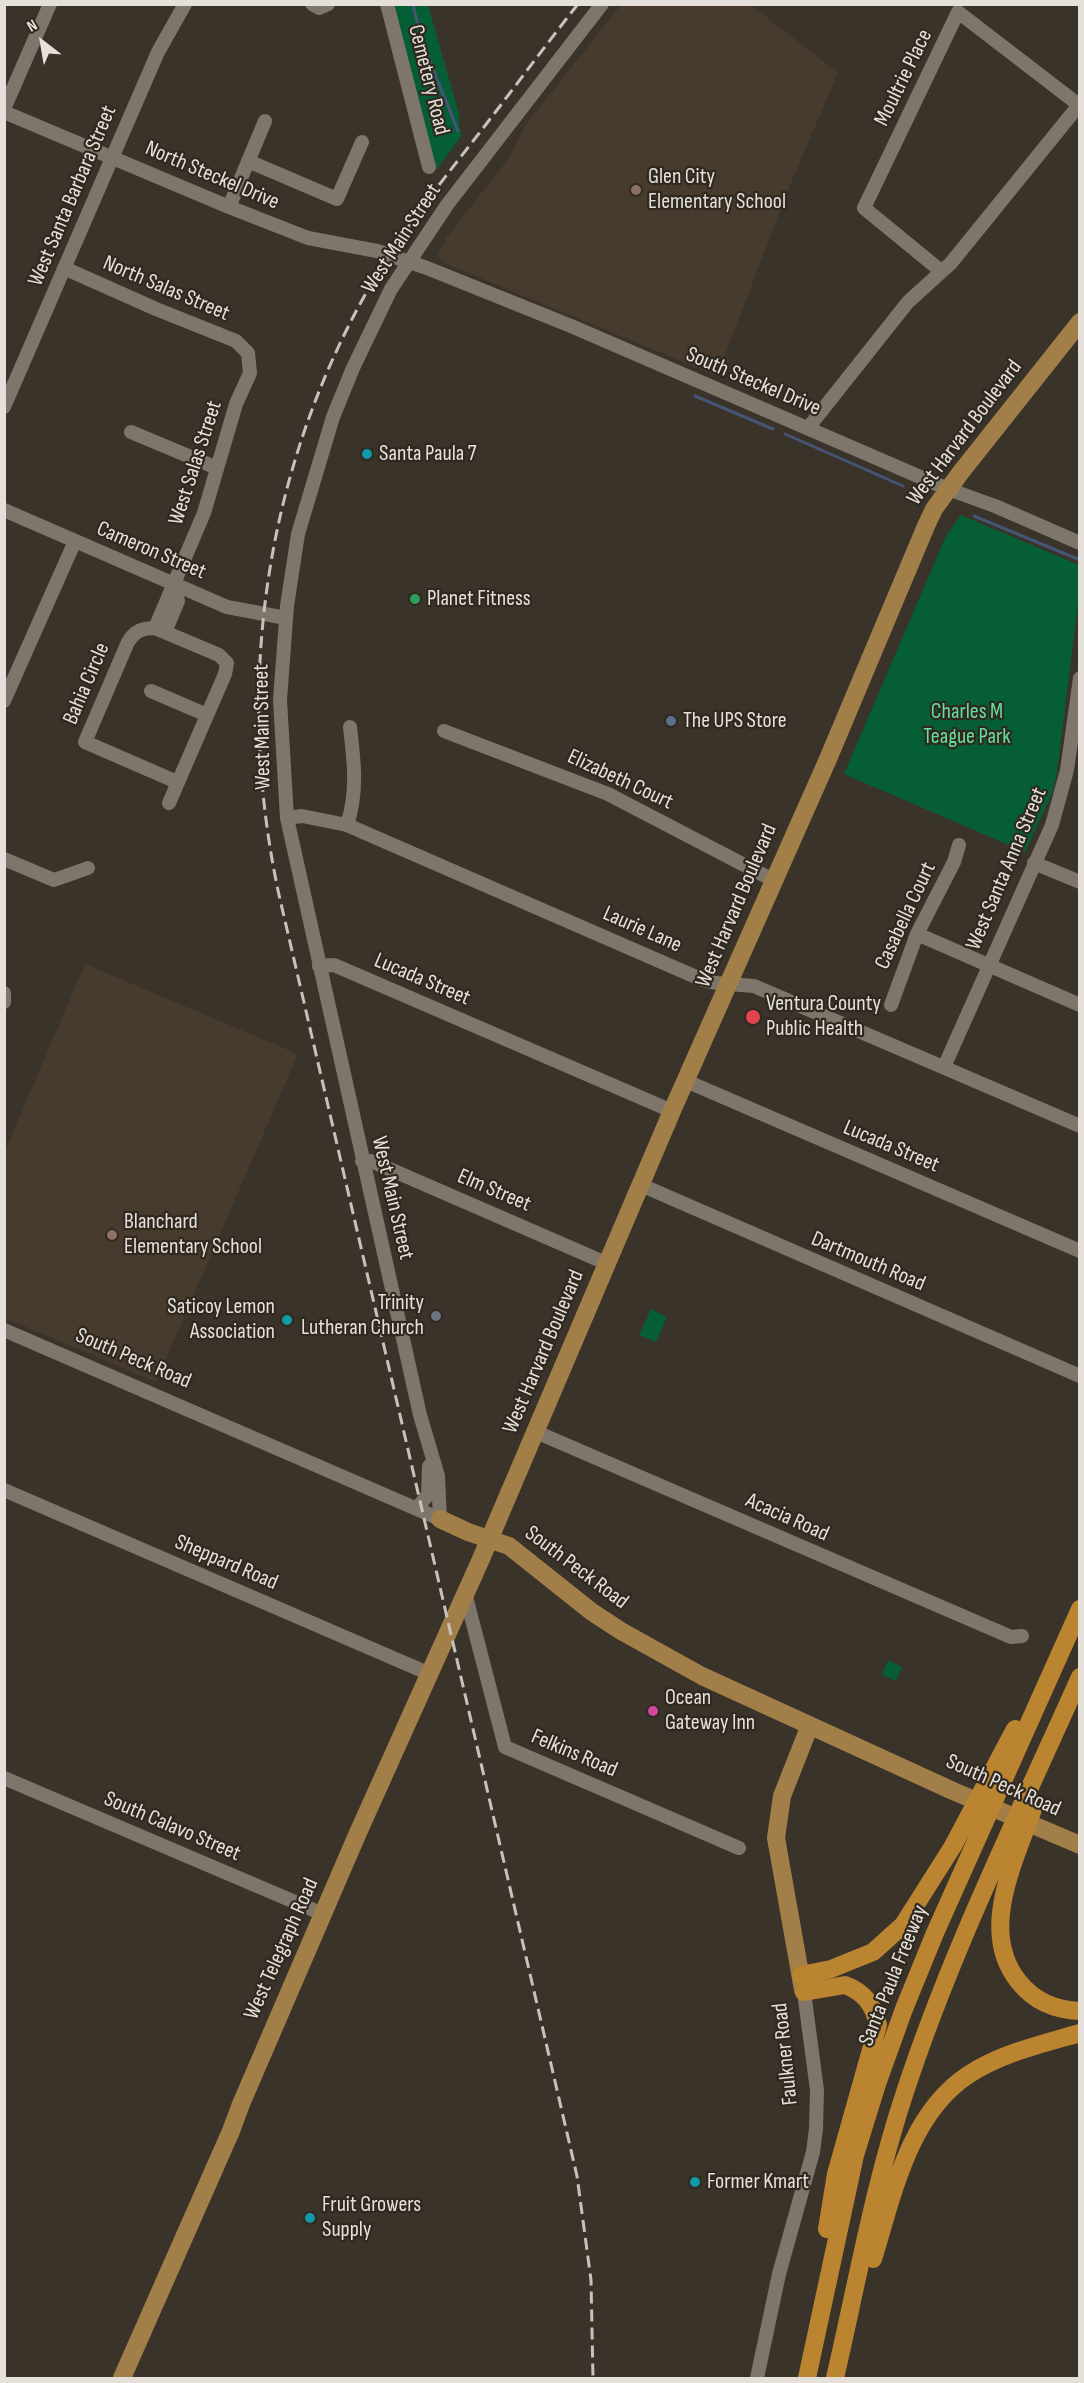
<!DOCTYPE html>
<style>
body{margin:0}
#map{position:relative;width:1084px;height:2383px;overflow:hidden;background:#3a332a;font-family:"Sofia Sans Condensed",sans-serif}
canvas{display:block}
.frame{position:absolute;inset:0;border:6px solid #e5e0da;pointer-events:none}
.north{position:absolute;left:12px;top:12px;width:60px;height:60px;-webkit-text-stroke:4px #302920;paint-order:stroke;rotate:329deg;font-size:16px;font-weight:700;line-height:24px;text-align:center;color:#e5e0da}
.north::after{content:'';display:block;margin:auto;width:21px;height:27px;background:#e5e0da;clip-path:polygon(50% 0,100% 100%,50% 72%,0 100%)}
</style>
<div id="map">
<canvas width="1084" height="2383"></canvas>
<div class="frame"></div>
<div class="north">N</div>
</div>
<script>
const ctx = document.querySelector('canvas').getContext('2d');
ctx.lineJoin = 'round';
function fill(path, color) { ctx.fillStyle = color; ctx.fill(path, 'evenodd'); }
function stroke(path, color, width, dash) { ctx.strokeStyle = color; ctx.lineWidth = width; ctx.lineCap = dash ? 'butt' : 'round'; ctx.setLineDash(dash || []); ctx.stroke(path); }
function label(font, color, halo, rows, align = 'center') {
  ctx.font = font + ' "Sofia Sans Condensed",sans-serif'; ctx.lineWidth = 4.5; ctx.setLineDash([]); ctx.textBaseline = 'middle'; ctx.strokeStyle = halo; ctx.fillStyle = color; for (const [text, x, y, turn = 0] of rows) {
    ctx.save(); ctx.translate(x, y); ctx.rotate((+turn || 0) * Math.PI / 180); ctx.textAlign = isNaN(turn) ? turn : align; if (halo) ctx.strokeText(text, 0, 0); ctx.fillText(text, 0, 0); ctx.restore();
  }
}
fill(new Path2D(`
 M 621,5 L 751,5 L 838,73 L 790,185 L 717,376 L 442,262 L 438,254 L 447,237 L 509,158 L 524,127 Z
 M 85,964 L 298,1054 L 156,1382 L 5,1318 L 5,1151 Z`), '#473b2e');
fill(new Path2D(`
 M 392,5 L 428,5 L 459,114 L 459,127 L 462,135 L 437,169 L 433,169 Z
 M 961,515 L 1079,565 L 1079,596 L 1057,772 L 1052,794 L 1025,852 L 844,774 L 946,536 Z
 M 651,1309 L 667,1317 L 656,1342 L 639,1335 Z
 M 888,1660 L 902,1667 L 896,1681 L 882,1675 Z`), '#065e37');
stroke(new Path2D(`
 M 413,4 C 422,49 442,89 458,131
 M 695,396 L 773,429
 M 785,434 L 903,486
 M 974,516 L 1080,560`), '#455575', 3);
stroke(new Path2D(`
 M 312,4 L 319,8 L 328,4
 M 387,4 L 429,167
 M 4,109 L 50,4
 M 4,112 L 229,207 L 308,238 L 377,251 L 427,268 L 571,326 L 948,489 L 995,506 L 1080,543
 M 248,161 L 337,199 L 362,142
 M 229,207 L 265,121
 M 64,268 L 156,309 L 236,341 L 248,353 L 250,373 L 236,404 L 204,513 L 155,628
 M 4,407 L 158,52 L 185,4
 M 808,428 L 908,302 L 951,263 L 1079,105 L 958,12 L 864,208 L 941,271
 M 131,432 L 217,468
 M 4,510 L 227,607 L 286,618
 M 165,632 L 178,601 L 174,584
 M 151,691 L 207,715
 M 4,701 L 75,541
 M 444,731 L 608,794 L 773,880
 M 169,803 L 225,674 L 227,663 L 219,655 L 155,628 C 142,628 135,631 128,642 L 85,742 L 177,782
 M 287,818 L 302,816 L 347,825 L 703,980 L 716,983 L 754,986 L 1080,1126
 M 347,825 C 358,792 354,761 350,727
 M 4,859 L 54,880 L 88,868
 M 1034,863 L 1080,882
 M 917,934 L 1080,1005
 M 319,966 L 334,965 L 672,1111
 M 4,993 L 4,1002
 M 891,1005 L 917,934 L 954,862 L 959,845
 M 944,1067 L 1052,825 L 1067,770 L 1080,678
 M 686,1081 L 1080,1251
 M 362,1161 L 371,1161 L 608,1264
 M 641,1185 L 1080,1376
 M 4,1330 L 440,1519 L 438,1476 L 420,1415 L 287,818 L 280,700 L 287,606 L 298,534 L 333,417 L 353,368 L 391,289 L 447,205 L 602,4
 M 536,1432 L 1011,1637 L 1022,1636
 M 4,1490 L 430,1674
 M 416,1509 L 428,1495 L 429,1466
 M 465,1593 L 505,1747 L 739,1848
 M 4,1778 L 323,1914
 M 757,2378 L 779,2274 L 813,2152 L 816,2129 L 817,2090 L 804,1992`), '#7e756b', 14);
stroke(new Path2D(`
 M 440,1519 L 468,1532 L 509,1546 L 592,1612 L 621,1631 L 702,1676 L 953,1791 L 1080,1845
 M 803,1990 L 776,1838 L 782,1796 L 810,1725
 M 122,2378 L 231,2131 L 241,2104 L 357,1835 L 481,1559 L 672,1111 L 828,759 L 926,526 L 934,509 L 961,472 L 1080,322`), '#a27e48', 18);
stroke(new Path2D(`
 M 1034,1806 C 1016,1859 977,1931 1019,1982 C 1034,2001 1055,2010 1080,2011
 M 801,1975 L 831,1969 L 873,1952 L 903,1925 L 953,1846 L 1015,1729
 M 804,1992 L 845,1985 C 864,1992 874,2005 878,2025 L 836,2174 L 827,2229
 M 873,2259 C 893,2195 908,2115 968,2075 C 1001,2053 1042,2044 1080,2033
 M 807,2378 L 855,2155 L 877,2084 L 904,2009 L 935,1933 L 1080,1609
 M 835,2378 C 857,2283 874,2185 905,2092 C 952,1949 1019,1814 1080,1677`), '#ba8430', 18);
stroke(new Path2D(`
 M 578,4 C 541,51 506,99 470,145 C 434,191 399,236 370,286 C 264,471 234,687 279,895 L 577,2176 L 591,2280 L 593,2378`), '#c7c2bb', 3, [12, 6]);
for (const [x, y, r, color] of [
 [636,190,6,"#8d6e63"],
 [367,454,6,"#0f9aa8"],
 [415,599,6,"#2e9e5b"],
 [671,721,6,"#5c6f8a"],
 [753,1017,8,"#e0444e"],
 [112,1235,6,"#8d6e63"],
 [436,1316,6,"#6b7280"],
 [287,1320,6,"#0f9aa8"],
 [653,1711,6,"#d1479c"],
 [695,2182,6,"#0f9aa8"],
 [310,2218,6,"#0f9aa8"]
]) { const dot = new Path2D(); dot.arc(x, y, r, 0, 2 * Math.PI); ctx.fillStyle = color; ctx.fill(dot); stroke(dot, '#302920', 2); }
label('22px', '#e5e0da', '#302920', [
 ["Moultrie Place",904,78,-64],
 ["Cemetery Road",428,80,76],
 ["North Steckel Drive",212,176,23],
 ["West Santa Barbara Street",73,196,-67],
 ["West Main Street",402,239,-57],
 ["North Salas Street",166,289,23],
 ["South Steckel Drive",753,382,23],
 ["West Harvard Boulevard",965,433,-53],
 ["West Salas Street",196,463,-72],
 ["Cameron Street",151,551,23],
 ["Bahia Circle",87,684,-67],
 ["West Main Street",263,727,-91],
 ["Elizabeth Court",620,780,25],
 ["West Santa Anna Street",1007,869,-67],
 ["West Harvard Boulevard",737,906,-67],
 ["Casabella Court",906,916,-65],
 ["Laurie Lane",642,930,24],
 ["Lucada Street",422,980,23],
 ["Lucada Street",891,1147,23],
 ["Elm Street",494,1191,23],
 ["West Main Street",392,1198,77],
 ["Dartmouth Road",868,1262,23],
 ["West Harvard Boulevard",544,1352,-67],
 ["South Peck Road",133,1359,23],
 ["Acacia Road",787,1518,24],
 ["Sheppard Road",226,1563,23],
 ["South Peck Road",576,1568,37],
 ["Felkins Road",574,1754,23],
 ["South Peck Road",1003,1786,24],
 ["South Calavo Street",172,1827,23],
 ["West Telegraph Road",282,1949,-66],
 ["Santa Paula Freeway",894,1976,-68],
 ["Faulkner Road",786,2054,-96]
]);
label('22px', '#e5e0da', '#302920', [
 ["Glen City",648,177],
 ["Elementary School",648,202],
 ["Santa Paula 7",379,454],
 ["Planet Fitness",427,599],
 ["The UPS Store",683,721],
 ["Ventura County",766,1004],
 ["Public Health",766,1029],
 ["Blanchard",124,1222],
 ["Elementary School",124,1247],
 ["Trinity",424,1303,"right"],
 ["Lutheran Church",424,1328,"right"],
 ["Saticoy Lemon",275,1307,"right"],
 ["Association",275,1332,"right"],
 ["Ocean",665,1698],
 ["Gateway Inn",665,1723],
 ["Former Kmart",707,2182],
 ["Fruit Growers",322,2205],
 ["Supply",322,2230]
], 'left');
label('22px', '#63e09b', '#302920', [
 ["Charles M",967,712],
 ["Teague Park",967,737]
]);
</script>
